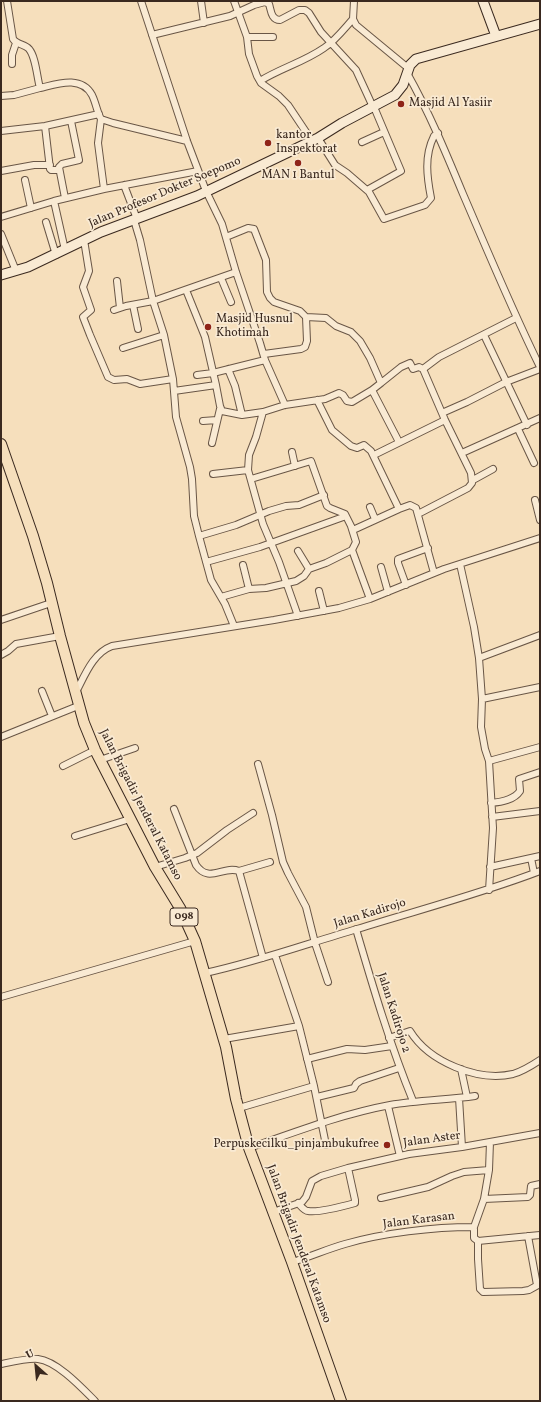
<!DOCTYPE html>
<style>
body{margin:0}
#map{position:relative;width:541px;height:1402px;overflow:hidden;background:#f6dfbc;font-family:Vollkorn,serif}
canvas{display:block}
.frame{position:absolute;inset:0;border:2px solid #3a291f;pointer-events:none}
.north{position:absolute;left:16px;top:1346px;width:40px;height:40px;-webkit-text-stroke:3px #f9ead3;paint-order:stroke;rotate:333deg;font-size:11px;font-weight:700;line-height:16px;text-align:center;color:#3a291f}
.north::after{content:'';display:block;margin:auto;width:14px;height:18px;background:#3a291f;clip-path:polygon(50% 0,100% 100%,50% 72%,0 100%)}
</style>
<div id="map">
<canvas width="541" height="1402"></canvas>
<div class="frame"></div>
<div class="north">U</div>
</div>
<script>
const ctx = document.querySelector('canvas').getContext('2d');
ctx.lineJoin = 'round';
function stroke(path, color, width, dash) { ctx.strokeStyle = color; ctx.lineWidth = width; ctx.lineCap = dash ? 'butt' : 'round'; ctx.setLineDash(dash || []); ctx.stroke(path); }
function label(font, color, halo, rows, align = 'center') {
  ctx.font = font + ' Vollkorn,serif'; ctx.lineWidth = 3.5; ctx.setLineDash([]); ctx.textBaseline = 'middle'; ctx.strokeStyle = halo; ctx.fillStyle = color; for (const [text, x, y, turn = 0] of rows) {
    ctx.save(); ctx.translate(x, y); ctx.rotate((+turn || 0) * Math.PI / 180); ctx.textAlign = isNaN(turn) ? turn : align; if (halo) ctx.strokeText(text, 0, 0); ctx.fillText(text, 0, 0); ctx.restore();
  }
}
const street = new Path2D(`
 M 7,1 L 13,39 C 17,45 25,44 29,49 C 36,57 37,78 40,88 C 57,84 81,75 92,95 C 96,103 97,112 101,119 L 113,123 L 187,141
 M 141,1 L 187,141 L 206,191 L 222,224 L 236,272 L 260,343 L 265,360 L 285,405
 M 201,1 L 204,23
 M 234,1 L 247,37 L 249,54 L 257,76 L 261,83 L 279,96 L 288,105 L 312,141
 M 354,1 L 353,19 L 356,25 L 408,68
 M 152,35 L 230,16 L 254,5 L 265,2 L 269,4 C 271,10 271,20 280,20 L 299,10 L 305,10 L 309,13 L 321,32 L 356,70 L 373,107
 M 247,37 L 273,37
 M 12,64 L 12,55 L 16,43
 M 407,73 C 429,112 446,153 463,194 C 488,252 512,310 540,367
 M 260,81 C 281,68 304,62 324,48 C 335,41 344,29 353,19
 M 1,96 L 14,95 L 40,88
 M 101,119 L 98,143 L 104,189
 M 45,126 L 50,169 L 51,170 L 59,170
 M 1,131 L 45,126 L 99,114
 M 318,138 L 335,165 L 347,173 L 369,192 L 384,219 L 425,205 L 431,198 C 427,177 424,156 434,136 L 438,133
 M 362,142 L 384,132
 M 1,171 L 34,165 L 50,165
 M 25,180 L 31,208
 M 124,185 L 137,219
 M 367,190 L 401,171 L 374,107
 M 65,198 L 59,167 L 62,164 L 79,160 L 71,121
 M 54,201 L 65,250
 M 1,217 L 54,201 L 104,189 L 198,171
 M 134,220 L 140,240 L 153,301 L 164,335 L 173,379 L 176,417 L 190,467 L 192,479 L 194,516 L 199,536 L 211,580 L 225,604 L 234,626
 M 46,222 L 56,255
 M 1,234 L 16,271
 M 226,237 L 248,228 L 254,229 L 266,260 L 267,292 L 270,298 L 274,302 L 300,311 L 306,317 L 326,318 L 336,326 L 351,332 L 360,341 L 370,358 L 381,383 L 401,367 L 410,363 L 413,369 L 419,367 L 423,369 L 439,357 L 516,318
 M 84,240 L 89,271 L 83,287 L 91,310 L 83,317 L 90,335 L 108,377 L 114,380 L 127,379 L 140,384 L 173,379
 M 221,278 L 231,302
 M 117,281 L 120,308
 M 186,290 L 205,337 L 216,385
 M 133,305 L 138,329
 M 114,310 L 126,306 L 153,301 L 236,272
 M 484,335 L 527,425
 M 123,348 L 164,335
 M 264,354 L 301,349 L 305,347 L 307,341 L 306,317
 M 228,369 L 235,386 L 242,415
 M 197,375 L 213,373 L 265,360
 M 381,383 L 372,390 L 399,442
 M 174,391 L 216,385 L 220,406 L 222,411 L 242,415 L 263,412
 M 317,400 L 332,430 L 351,446 L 357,448 L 364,445 L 371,451 L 399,509 L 410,505 L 416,508 L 434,573
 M 442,413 L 467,402 L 506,382 L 540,369
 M 203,421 L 217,420
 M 518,429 L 534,463
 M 212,443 L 220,409
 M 292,452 L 295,466
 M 462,453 L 540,418
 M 374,455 L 445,420
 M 213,474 L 248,470
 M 473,480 L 493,469
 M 535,500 L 540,520
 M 370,507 L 375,519
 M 418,514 L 468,488 L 472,483 L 471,473 L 445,420 L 423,369
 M 353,530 L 399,509
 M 199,536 L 236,525 L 269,511 L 286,506 L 299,505 L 324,495
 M 352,550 L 370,599
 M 298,551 L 309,569
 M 206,562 L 260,547 L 346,516
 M 460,564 L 474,627 L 479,658 L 482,699 L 481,727 L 485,749 L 489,761 L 493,828 L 489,890
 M 243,565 L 249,589
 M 381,567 L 388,592
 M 406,585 L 398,563 L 398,559 L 428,548
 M 319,591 L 324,611
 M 221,597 L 249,589 L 266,588 L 296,581 L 304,576 L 309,569 L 326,563 L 352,550 L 356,542 L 351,526 L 345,514 L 330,508 L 327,506 L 311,461 L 251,479
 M 298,616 L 279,562 L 263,524 L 248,470 L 249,455 L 256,437 L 263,412 L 285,405 L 325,399 L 339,393 L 343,395 L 347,401 L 352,402 L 372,390
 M 1,620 L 51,603
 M 1,655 L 8,651 L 16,644 L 60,636
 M 479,658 L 540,635
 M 42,691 L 52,716
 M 76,692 C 85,675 93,653 112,646 L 274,620 L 339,608 L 370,599 L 444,569 L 540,538
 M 482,699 L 540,687
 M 1,737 L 78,706
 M 100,760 L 135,748
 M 489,761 L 540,747
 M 258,764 L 272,815 L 283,862 L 288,873 L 306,907 L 315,943 L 328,982
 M 63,766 L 95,750
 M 491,803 C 502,802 514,800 520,791 L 519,779 L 540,772
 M 174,809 L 196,865 C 209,884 223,865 239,871 L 263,958
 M 492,817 L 540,811
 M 75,836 L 130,819
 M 531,858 L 534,873
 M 155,867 L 185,858 L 197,853 L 227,830 L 253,813
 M 490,867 L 540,856
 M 239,871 L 270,862
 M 356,929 C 373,987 390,1045 413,1101
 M 275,955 L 299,1026
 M 205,973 C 256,962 306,944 357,929 C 418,910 480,894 540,871
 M 1,997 L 195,941
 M 389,1038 L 410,1031 C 429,1062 478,1082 513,1074 C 523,1071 531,1066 540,1060
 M 224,1039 L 299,1026 L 314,1086 L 326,1145
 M 307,1059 L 347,1049 L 365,1050 L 392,1046
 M 461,1069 L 467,1097
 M 317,1097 L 354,1088 L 356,1084 L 360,1081 L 399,1068
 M 459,1098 L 462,1147
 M 388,1106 L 400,1156
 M 239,1108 L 314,1086
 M 249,1148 C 295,1132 342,1114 390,1105 C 418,1100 447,1100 475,1096
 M 381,1198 L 428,1187 L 452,1176 L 464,1172 L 489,1170
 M 484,1199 L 528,1197 L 530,1195 L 531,1186 L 540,1184
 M 298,1203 C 301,1206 304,1211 308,1211 C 318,1213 344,1206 355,1203 L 355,1200 L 348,1168
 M 273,1212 L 302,1202 L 306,1197 L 312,1181 L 321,1176 L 348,1168 L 409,1154 L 462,1147 L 540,1133
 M 474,1227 L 484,1199 L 489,1170 L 490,1142
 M 528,1236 L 537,1285
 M 478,1241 L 478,1259 L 480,1289 L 483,1292 L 523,1291 L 529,1290 L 540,1284
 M 292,1262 C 310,1257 327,1249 345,1244 C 382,1233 434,1227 473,1227 L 474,1229 L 474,1238 L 478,1241 L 540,1235
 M 1,1364 C 11,1362 29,1358 38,1359 C 57,1361 82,1388 95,1401`);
const secondary = new Path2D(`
 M 483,1 L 496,36
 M 1,275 L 28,267 L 101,232 L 197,196 L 318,138 L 342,123 L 395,95 L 403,85 L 410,65 L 416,59 L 540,24`);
const primary = new Path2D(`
 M 1,444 L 33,536 L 47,583 L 60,636 L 84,723 L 95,750 L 155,867 L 180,908 L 195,941 L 226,1047 L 236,1099 L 249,1148 L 292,1262 L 341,1401`);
stroke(street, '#695646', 8);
stroke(secondary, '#3a291f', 11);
stroke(primary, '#3a291f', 12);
stroke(street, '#f9ead3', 6);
stroke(secondary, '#f9ead3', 9);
stroke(primary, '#f6dfbc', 10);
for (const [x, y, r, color] of [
 [401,104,4,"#8f2418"],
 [268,143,4,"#8f2418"],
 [298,163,4,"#8f2418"],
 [208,327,4,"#8f2418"],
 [387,1145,4,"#8f2418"]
]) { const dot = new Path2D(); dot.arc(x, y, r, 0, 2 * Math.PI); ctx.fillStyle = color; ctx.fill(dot); stroke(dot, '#f9ead3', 1.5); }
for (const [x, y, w] of [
 [184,917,28]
]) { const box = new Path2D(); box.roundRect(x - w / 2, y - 9, w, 18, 3); ctx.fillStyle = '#f9ead3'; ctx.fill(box); stroke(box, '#3a291f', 1); }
label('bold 11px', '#3a291f', null, [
 ["098",184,917]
]);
label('12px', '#3a291f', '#f9ead3', [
 ["Masjid Al Yasiir",409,104],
 ["kantor",276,136],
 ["Inspektorat",276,150],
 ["MAN 1 Bantul",298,176,"center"],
 ["Masjid Husnul",216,320],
 ["Khotimah",216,334],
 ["Perpuskecilku_pinjambukufree",379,1145,"right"]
], 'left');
label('12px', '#3a291f', '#f9ead3', [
 ["Jalan Profesor Dokter Soepomo",165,193,-23],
 ["Jalan Brigadir Jenderal Katamso",140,805,63],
 ["Jalan Kadirojo",370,914,-17],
 ["Jalan Kadirojo 2",393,1013,72],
 ["Jalan Aster",432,1140,-8],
 ["Jalan Karasan",419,1221,-7],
 ["Jalan Brigadir Jenderal Katamso",298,1244,70]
]);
</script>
